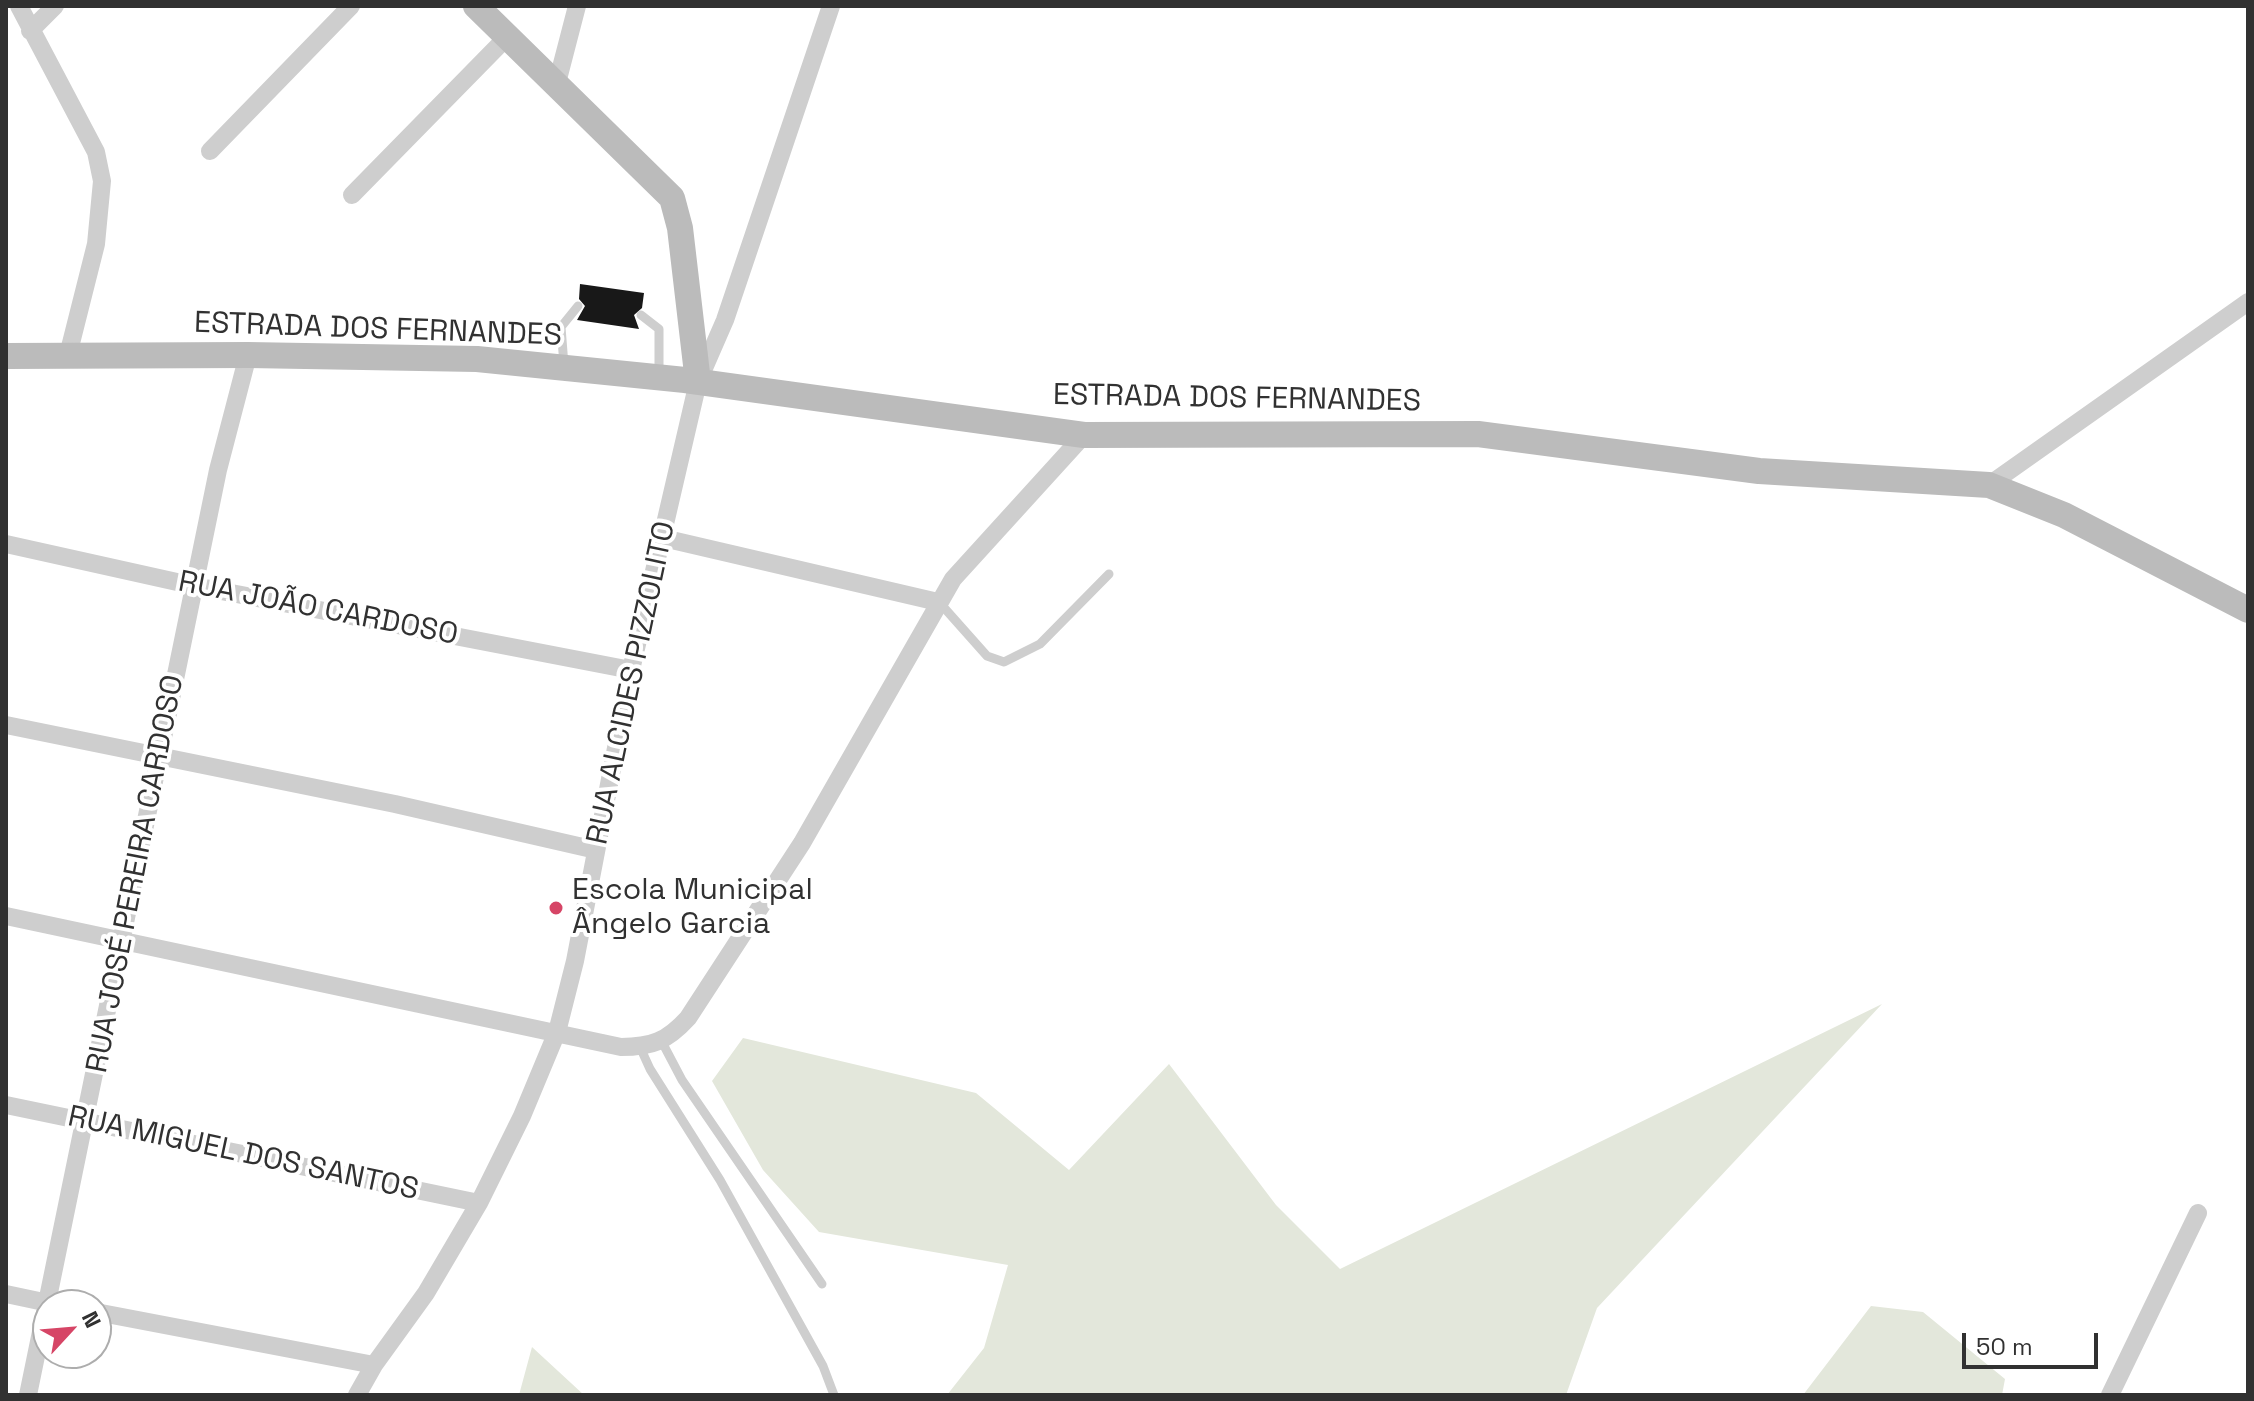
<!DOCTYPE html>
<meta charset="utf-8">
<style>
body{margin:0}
#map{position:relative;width:2254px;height:1401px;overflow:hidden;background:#fff;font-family:"Space Grotesk",sans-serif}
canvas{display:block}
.frame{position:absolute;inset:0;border:8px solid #313131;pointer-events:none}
.north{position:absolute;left:32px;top:1289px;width:80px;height:80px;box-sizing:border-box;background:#fff;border:2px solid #adadad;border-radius:50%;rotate:64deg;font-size:22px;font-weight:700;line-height:32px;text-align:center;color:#313131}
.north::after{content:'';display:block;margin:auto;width:28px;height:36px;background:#d64566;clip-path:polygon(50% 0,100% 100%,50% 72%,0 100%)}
.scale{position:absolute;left:1962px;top:1333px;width:136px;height:36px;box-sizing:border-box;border:4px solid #313131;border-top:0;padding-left:10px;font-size:24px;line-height:28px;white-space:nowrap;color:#313131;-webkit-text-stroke:6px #fff;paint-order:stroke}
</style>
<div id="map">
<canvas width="2254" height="1401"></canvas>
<div class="frame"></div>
<div class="north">N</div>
<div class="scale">50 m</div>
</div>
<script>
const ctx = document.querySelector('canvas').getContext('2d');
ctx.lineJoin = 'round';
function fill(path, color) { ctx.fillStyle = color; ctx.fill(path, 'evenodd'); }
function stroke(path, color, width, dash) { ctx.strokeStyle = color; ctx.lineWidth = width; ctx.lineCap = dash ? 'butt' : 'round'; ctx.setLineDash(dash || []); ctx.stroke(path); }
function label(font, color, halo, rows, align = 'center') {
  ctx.font = font + ' "Space Grotesk",sans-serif'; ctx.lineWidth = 8; ctx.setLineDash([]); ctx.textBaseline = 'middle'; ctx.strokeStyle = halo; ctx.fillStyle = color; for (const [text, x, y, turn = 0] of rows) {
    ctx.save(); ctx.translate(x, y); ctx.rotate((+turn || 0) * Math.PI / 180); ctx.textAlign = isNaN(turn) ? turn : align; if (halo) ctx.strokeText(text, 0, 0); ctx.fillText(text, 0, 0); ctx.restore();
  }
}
fill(new Path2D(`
 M 1882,1004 L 1597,1308 L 1566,1395 L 947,1395 L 984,1348 L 1008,1265 L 819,1232 L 763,1170 L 712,1081 L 743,1038 L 976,1093 L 1069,1170 L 1169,1064 L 1276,1205 L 1340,1269 Z
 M 1871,1306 L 1923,1312 L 2005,1379 L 2002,1395 L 1803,1395 Z
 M 532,1347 L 584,1395 L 519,1395 Z`), '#e3e7db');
fill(new Path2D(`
 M 580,284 L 644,293 L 642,308 L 634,315 L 639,329 L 577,320 L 585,306 L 579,299 Z`), '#181818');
stroke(new Path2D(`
 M 641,315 L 659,329 L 659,374
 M 564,365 L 561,327 L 578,306
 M 939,602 L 987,656 L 1004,662 L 1040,644 L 1109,574
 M 662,1042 L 682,1080 L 822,1284
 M 640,1047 L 650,1069 L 720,1180 L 823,1366 L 834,1395`), '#cecece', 9);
stroke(new Path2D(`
 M 19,6 L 96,152 L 102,181 L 96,244 L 68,355
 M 30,31 L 55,6
 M 557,83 L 577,6
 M 210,151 L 351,6
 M 352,195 L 507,37
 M 1989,485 L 2248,302
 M 663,538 L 938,602
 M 6,544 L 195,586 L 631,670
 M 6,725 L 395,804 L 596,850
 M 6,916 L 621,1047 C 652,1047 667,1041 688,1018 L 802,843 L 953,579 L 1084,435
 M 6,1105 L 479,1203
 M 6,1294 L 58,1305
 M 96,1312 L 374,1365
 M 28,1395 L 218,470 L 248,355
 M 357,1395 L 374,1365 L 426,1293 L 479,1203 L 522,1116 L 557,1032 L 575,961 L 631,670 L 698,382 L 725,320 L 831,6
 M 2110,1395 L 2198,1213`), '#cecece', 18);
stroke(new Path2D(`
 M 476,6 L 672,198 L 680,228 L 698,382
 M 6,356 L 248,355 L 477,359 L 685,380 L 1084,435 L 1478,434 L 1759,471 L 1989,485 L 2064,515 L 2248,610`), '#bbb', 26);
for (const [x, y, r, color] of [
 [556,908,8,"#d64566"]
]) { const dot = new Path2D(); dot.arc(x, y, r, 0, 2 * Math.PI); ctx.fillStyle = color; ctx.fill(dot); stroke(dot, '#fff', 3); }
label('30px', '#313131', '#fff', [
 ["ESTRADA DOS FERNANDES",378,330,2],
 ["ESTRADA DOS FERNANDES",1237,399,1],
 ["RUA JOÃO CARDOSO",318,609,11],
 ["RUA ALCIDES PIZZOLITO",632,683,-78],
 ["RUA JOSÉ PEREIRA CARDOSO",136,874,-79],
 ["RUA MIGUEL DOS SANTOS",243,1154,12]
]);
label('30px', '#313131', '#fff', [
 ["Escola Municipal",572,891],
 ["Ângelo Garcia",572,925]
], 'left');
</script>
